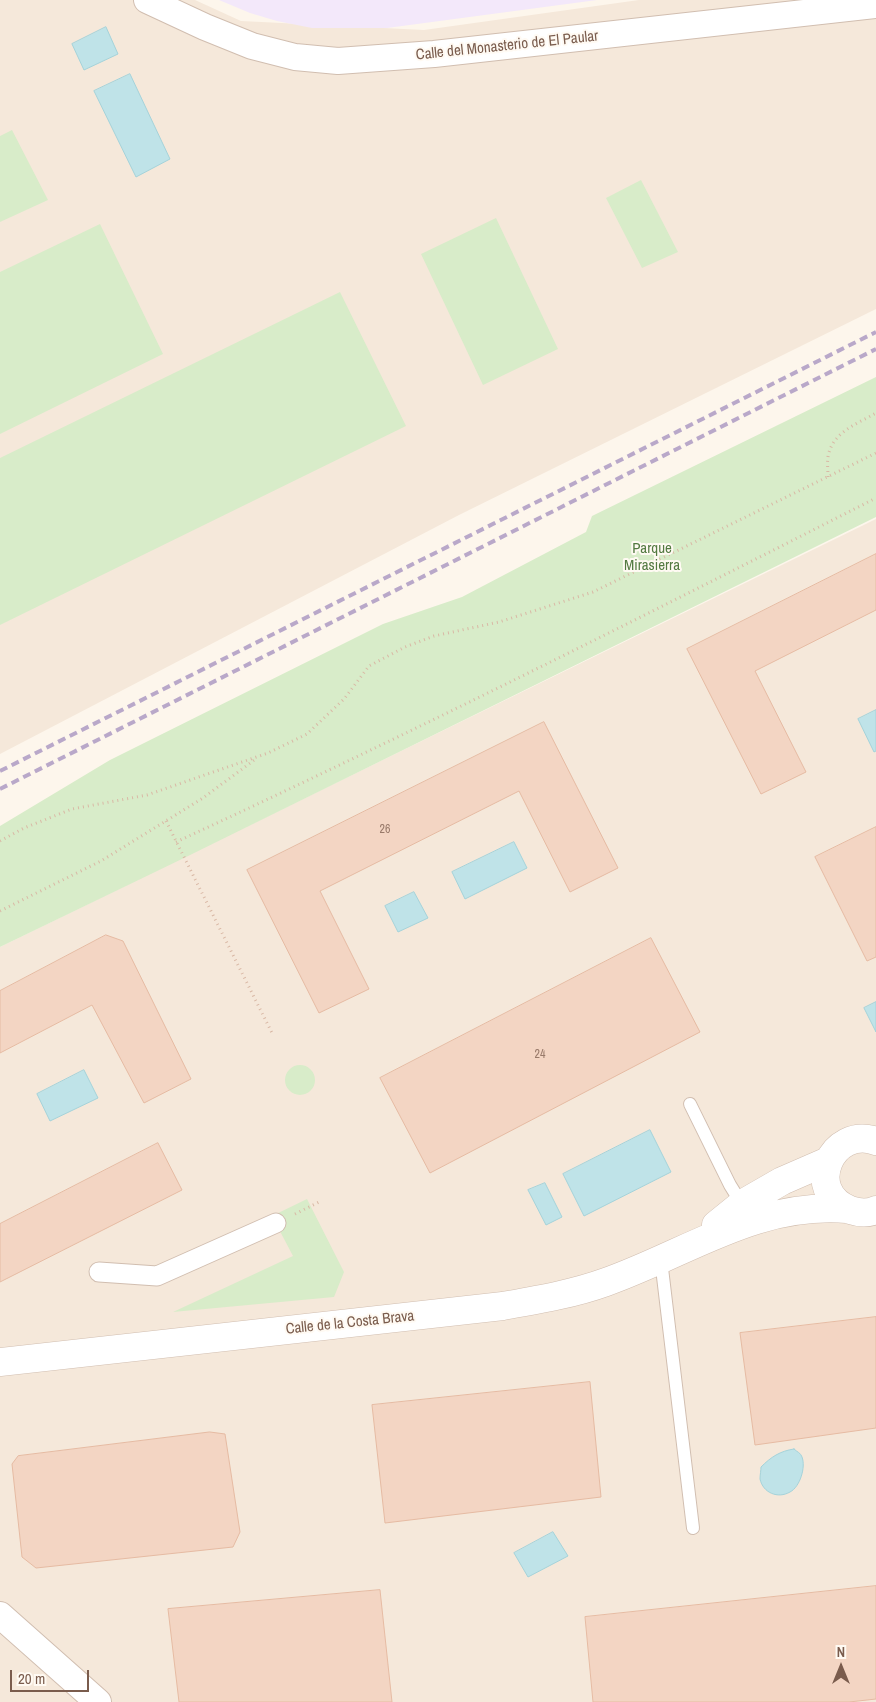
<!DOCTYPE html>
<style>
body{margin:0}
#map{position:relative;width:876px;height:1702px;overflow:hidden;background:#fdf6ec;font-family:"Archivo Narrow",sans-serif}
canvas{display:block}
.north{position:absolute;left:816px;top:1642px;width:50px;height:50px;-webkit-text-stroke:4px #fffaf3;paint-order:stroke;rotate:0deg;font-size:14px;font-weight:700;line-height:20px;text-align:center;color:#7a5c4d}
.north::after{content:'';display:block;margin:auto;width:18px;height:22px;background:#7a5c4d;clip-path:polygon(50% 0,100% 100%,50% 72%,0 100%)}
.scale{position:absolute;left:10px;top:1670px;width:79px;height:22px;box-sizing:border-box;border:2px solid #7a5c4d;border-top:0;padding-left:6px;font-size:15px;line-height:18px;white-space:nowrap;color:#7a5c4d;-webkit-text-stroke:4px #fffaf3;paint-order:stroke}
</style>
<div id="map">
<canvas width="876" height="1702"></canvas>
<div class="north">N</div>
<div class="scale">20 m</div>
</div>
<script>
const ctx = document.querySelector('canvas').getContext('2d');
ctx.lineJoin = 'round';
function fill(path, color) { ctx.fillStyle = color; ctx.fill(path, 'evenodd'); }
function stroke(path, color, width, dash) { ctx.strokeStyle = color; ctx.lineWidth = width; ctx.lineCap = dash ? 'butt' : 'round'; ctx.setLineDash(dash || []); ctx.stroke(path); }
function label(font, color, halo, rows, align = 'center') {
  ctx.font = font + ' "Archivo Narrow",sans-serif'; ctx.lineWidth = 4; ctx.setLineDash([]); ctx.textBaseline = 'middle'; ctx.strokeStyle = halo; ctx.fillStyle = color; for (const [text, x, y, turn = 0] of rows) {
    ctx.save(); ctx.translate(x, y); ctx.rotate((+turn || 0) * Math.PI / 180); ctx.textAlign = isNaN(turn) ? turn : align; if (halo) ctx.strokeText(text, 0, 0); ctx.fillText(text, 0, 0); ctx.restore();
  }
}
fill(new Path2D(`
 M 0,0 L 195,0 L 241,21 L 424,30 L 639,0 L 876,0 L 876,309 L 459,515 L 0,754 Z
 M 876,519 L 876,1702 L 0,1702 L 0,947 Z`), '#f5e8da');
fill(new Path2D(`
 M 219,0 L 597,0 L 387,28 L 312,28 L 277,21 L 250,13 Z`), '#f3e8fa');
fill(new Path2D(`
 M 12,130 L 48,200 L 0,222 L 0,136 Z
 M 641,180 L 678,252 L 642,268 L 606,198 Z
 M 496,218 L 558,349 L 483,385 L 421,254 Z
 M 100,224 L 163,354 L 0,434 L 0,272 Z
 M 340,292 L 406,426 L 0,625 L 0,458 Z
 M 876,377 L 876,517 L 184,858 L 0,947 L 0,826 L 110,760 L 383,624 L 462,597 L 586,532 L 592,516 Z
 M285 1080a15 15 0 1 1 30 0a15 15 0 1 1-30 0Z
 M 307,1199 L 344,1272 L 334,1297 L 173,1312 L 293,1256 L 272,1216 Z`), '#d8ecc9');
const water = new Path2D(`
 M 106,27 L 118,54 L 84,70 L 72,44 Z
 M 130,74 L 170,159 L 136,177 L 94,91 Z
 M 876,710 L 876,751 L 874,752 L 858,719 Z
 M 514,842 L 527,868 L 465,899 L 452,872 Z
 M 414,892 L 428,918 L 398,932 L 385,906 Z
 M 876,1002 L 876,1032 L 864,1008 Z
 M 84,1070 L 98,1098 L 50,1121 L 37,1094 Z
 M 650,1130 L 671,1172 L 584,1216 L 563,1174 Z
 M 545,1183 L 562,1217 L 546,1225 L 528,1190 Z
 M 794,1449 C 797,1452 801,1453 802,1457 C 806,1467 800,1487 790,1492 C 778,1499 763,1493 760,1479 C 760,1475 761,1470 761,1467 C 771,1457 780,1451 794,1449 Z
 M 553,1532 L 568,1556 L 528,1577 L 514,1553 Z`);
fill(water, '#bfe3e8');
stroke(water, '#a5d3da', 1);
const building = new Path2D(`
 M 876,554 L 876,610 L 755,671 L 806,772 L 761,794 L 687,649 Z
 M 544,722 L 618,868 L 570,892 L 519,791 L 320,891 L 369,989 L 319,1013 L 247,870 Z
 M 876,827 L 876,957 L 867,961 L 815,857 Z
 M 106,935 L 123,941 L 191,1079 L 144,1103 L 92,1005 L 0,1053 L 0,991 Z
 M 651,938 L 700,1032 L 430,1173 L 380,1078 Z
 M 158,1143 L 182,1190 L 0,1282 L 0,1224 Z
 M 876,1317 L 876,1428 L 755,1445 L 740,1333 Z
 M 590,1382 L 601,1497 L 385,1523 L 372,1405 Z
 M 210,1432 L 225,1434 L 240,1532 L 233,1547 L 36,1568 L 22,1557 L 12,1464 L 18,1456 Z
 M 876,1586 L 876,1699 L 849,1702 L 593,1702 L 585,1617 Z
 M 380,1590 L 392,1702 L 179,1702 L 168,1609 Z`);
fill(building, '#f3d5c3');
stroke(building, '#e6bba3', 1);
const service = new Path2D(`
 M 690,1104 L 730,1185 L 743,1206
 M 661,1260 L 693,1528`);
const pedestrian = new Path2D(`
 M 99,1272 L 157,1276 L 276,1223`);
const minor = new Path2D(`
 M 147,0 L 205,27 L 252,46 L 295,57 L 338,61 L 434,54 L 876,5
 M 0,1615 L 98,1702`);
const tertiary = new Path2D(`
 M 876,1141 C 832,1125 802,1191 850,1210 C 859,1213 867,1214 876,1210
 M 716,1225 L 742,1204 L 782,1181 L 828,1161
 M 0,1362 L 503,1306 C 537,1300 573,1294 606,1282 C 688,1253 755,1202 847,1209`);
stroke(service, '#d1beb0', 14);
stroke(pedestrian, '#d1beb0', 21);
stroke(minor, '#d1beb0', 28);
stroke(tertiary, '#d1beb0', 29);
stroke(new Path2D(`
 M 828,477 C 828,470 827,463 828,457 C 832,432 857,424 876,413
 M 166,821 L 272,1033
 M 0,841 L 24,828 L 72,809 L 147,795 L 268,753 L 307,734 L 344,699 L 369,666 L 405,647 L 434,636 L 499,622 L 593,592 L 876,453
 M 176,842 C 412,733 644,616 876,498
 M 0,911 L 101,861 L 203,798 L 257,758
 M 295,1214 L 319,1202`), '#d9b8a5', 3, [1, 4]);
stroke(service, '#fff', 12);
stroke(pedestrian, '#fff', 19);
stroke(minor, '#fff', 26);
stroke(tertiary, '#fff', 28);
stroke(new Path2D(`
 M 0,771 L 876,332
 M 0,789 L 876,349`), '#b9a8c9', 4, [8, 5]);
label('12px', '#987a6a', null, [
 ["26",385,830],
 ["24",540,1055]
]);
label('15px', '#7a5c4d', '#fffaf3', [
 ["Calle del Monasterio de El Paular",507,46,-6],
 ["Calle de la Costa Brava",350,1323,-6]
]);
label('15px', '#537a41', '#fffaf3', [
 ["Parque",652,549],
 ["Mirasierra",652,566]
]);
</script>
